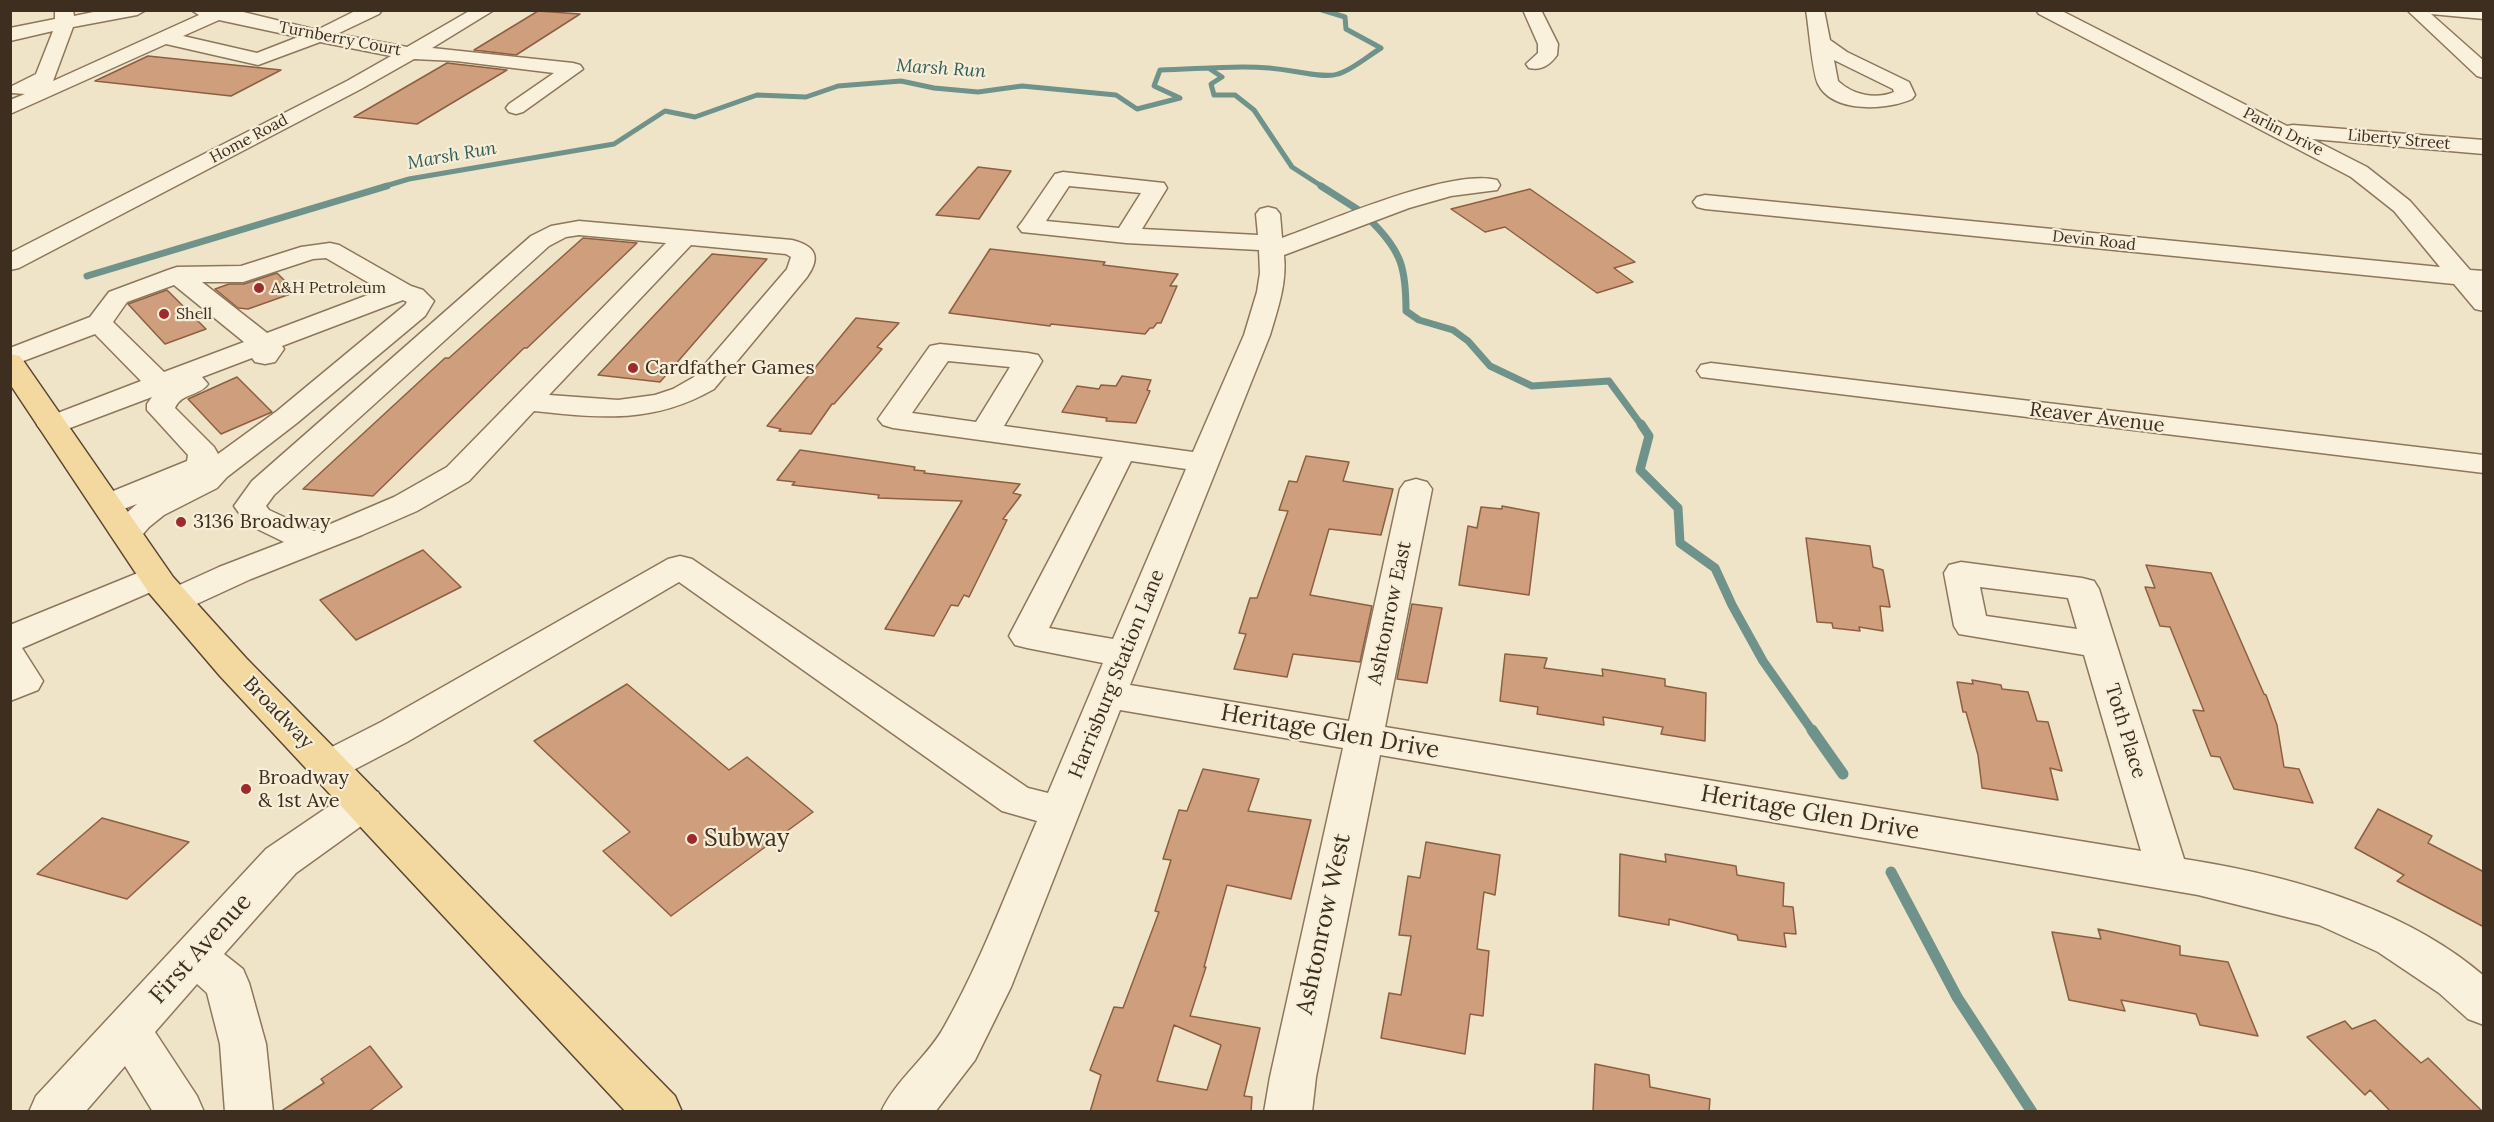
<!DOCTYPE html>
<style>
body{margin:0}
#map{position:relative;width:2494px;height:1122px;overflow:hidden;background:#f0e4c8;font-family:Lora,serif}
canvas{display:block}
.frame{position:absolute;inset:0;border:12px solid #3d2e20;pointer-events:none}
</style>
<div id="map">
<canvas width="2494" height="1122"></canvas>
<div class="frame"></div>
</div>
<script>
const ctx = document.querySelector('canvas').getContext('2d');
ctx.lineJoin = 'round';
function stroke(path, color, width, dash) { ctx.strokeStyle = color; ctx.lineWidth = width; ctx.lineCap = dash ? 'butt' : 'round'; ctx.setLineDash(dash || []); ctx.stroke(path); }
function fill(path, color) { ctx.fillStyle = color; ctx.fill(path, 'evenodd'); }
function label(font, color, halo, rows, align = 'center') {
  ctx.font = font + ' Lora,serif'; ctx.lineWidth = 4.5; ctx.setLineDash([]); ctx.textBaseline = 'middle'; ctx.strokeStyle = halo; ctx.fillStyle = color; for (const [text, x, y, turn = 0] of rows) {
    ctx.save(); ctx.translate(x, y); ctx.rotate((+turn || 0) * Math.PI / 180); ctx.textAlign = isNaN(turn) ? turn : align; if (halo) ctx.strokeText(text, 0, 0); ctx.fillText(text, 0, 0); ctx.restore();
  }
}
stroke(new Path2D(`
 M 1210,69 L 1222,77 L 1211,84 L 1214,95 L 1235,95 L 1254,110 L 1292,167 L 1323,187
 M 382,187 L 409,179 L 614,144 L 665,111 L 695,117 L 757,95 L 806,97 L 838,86 L 901,81 L 934,88 L 978,92 L 1022,86 L 1116,95 L 1137,109 L 1180,98 L 1154,86 L 1160,70 C 1205,69 1248,63 1292,71 C 1305,73 1326,78 1338,74 C 1352,70 1368,56 1381,48 L 1346,29 L 1345,17 L 1322,10`), '#6f938a', 5);
stroke(new Path2D(`
 M 1321,186 L 1357,209
 M 1372,222 C 1402,252 1406,269 1406,311 L 1419,320 L 1453,330 L 1468,341 L 1490,366 L 1532,386 L 1609,381 L 1642,426
 M 87,276 L 387,186`), '#6f938a', 7);
stroke(new Path2D(`
 M 1641,424 L 1649,436 L 1640,470 L 1678,508 L 1680,543 L 1715,568 L 1732,605 L 1763,661 L 1813,732`), '#6f938a', 9);
stroke(new Path2D(`
 M 1812,730 L 1843,774
 M 1891,872 L 1957,997 L 2032,1112`), '#6f938a', 11);
const building = new Path2D(`
 M 538,11 L 580,14 L 516,55 L 474,50 Z
 M 148,56 L 281,70 L 231,96 L 95,81 Z
 M 447,63 L 507,70 L 417,124 L 354,117 Z
 M 978,167 L 1011,171 L 979,219 L 936,215 Z
 M 1530,189 L 1635,262 L 1614,268 L 1633,282 L 1597,293 L 1505,227 L 1485,232 L 1451,209 Z
 M 583,238 L 637,243 L 527,348 L 524,348 L 373,496 L 303,489 L 445,358 L 449,358 Z
 M 990,249 L 1105,262 L 1103,265 L 1178,274 L 1170,286 L 1177,286 L 1161,323 L 1157,323 L 1153,328 L 1150,328 L 1145,334 L 1051,324 L 1050,326 L 949,313 Z
 M 712,254 L 767,259 L 660,382 L 598,375 Z
 M 277,273 L 296,292 L 248,309 L 238,308 L 215,289 L 229,284 L 244,284 Z
 M 167,290 L 206,329 L 165,344 L 128,304 Z
 M 856,318 L 899,323 L 877,347 L 882,349 L 834,404 L 832,404 L 811,434 L 779,431 L 781,429 L 767,426 Z
 M 1122,376 L 1151,380 L 1147,390 L 1150,391 L 1136,423 L 1106,421 L 1107,418 L 1062,412 L 1077,386 L 1099,389 L 1101,385 L 1116,386 Z
 M 237,377 L 272,412 L 221,434 L 188,399 Z
 M 800,450 L 915,467 L 914,470 L 925,471 L 924,473 L 1020,484 L 1013,493 L 1021,495 L 1003,519 L 1007,520 L 969,597 L 964,595 L 958,606 L 951,605 L 934,636 L 885,629 L 962,501 L 878,498 L 879,495 L 792,485 L 795,482 L 777,480 Z
 M 1306,456 L 1349,462 L 1343,481 L 1393,489 L 1381,535 L 1329,529 L 1310,595 L 1372,606 L 1360,662 L 1293,654 L 1287,677 L 1234,669 L 1246,634 L 1239,633 L 1250,598 L 1257,598 L 1288,511 L 1279,510 L 1289,481 L 1297,482 Z
 M 1502,506 L 1539,513 L 1529,595 L 1459,585 L 1468,526 L 1477,528 L 1481,507 L 1502,509 Z
 M 1806,538 L 1870,546 L 1873,567 L 1883,570 L 1890,607 L 1880,606 L 1883,631 L 1859,627 L 1860,631 L 1833,628 L 1832,623 L 1817,622 Z
 M 423,550 L 461,587 L 356,640 L 320,600 Z
 M 2146,565 L 2211,573 L 2264,694 L 2266,695 L 2277,725 L 2284,767 L 2299,769 L 2313,803 L 2234,789 L 2220,757 L 2211,756 L 2193,710 L 2204,711 L 2170,627 L 2160,626 L 2145,587 L 2155,588 Z
 M 1412,604 L 1442,608 L 1427,683 L 1397,679 Z
 M 1505,654 L 1547,658 L 1544,668 L 1603,676 L 1602,669 L 1665,679 L 1665,686 L 1706,693 L 1705,741 L 1661,734 L 1663,727 L 1603,717 L 1604,725 L 1537,714 L 1538,707 L 1500,701 Z
 M 1972,680 L 2001,685 L 2002,689 L 2028,692 L 2037,721 L 2048,722 L 2062,771 L 2050,768 L 2058,800 L 1982,788 L 1978,755 L 1966,712 L 1963,712 L 1957,682 L 1973,684 Z
 M 627,684 L 729,770 L 747,757 L 813,812 L 671,916 L 603,851 L 630,832 L 534,741 Z
 M 1203,769 L 1259,779 L 1248,811 L 1311,820 L 1291,899 L 1227,885 L 1204,967 L 1206,967 L 1190,1016 L 1260,1028 L 1244,1096 L 1252,1097 L 1251,1112 L 1090,1112 L 1101,1075 L 1090,1070 L 1114,1007 L 1123,1008 L 1159,912 L 1155,911 L 1171,860 L 1163,859 L 1179,810 L 1187,811 ZM 1174,1025 L 1221,1045 L 1207,1090 L 1157,1081 Z
 M 2378,809 L 2432,836 L 2428,843 L 2484,872 L 2484,927 L 2397,881 L 2404,875 L 2355,848 Z
 M 102,818 L 189,842 L 127,899 L 37,874 Z
 M 1426,842 L 1500,855 L 1495,895 L 1484,892 L 1477,949 L 1489,951 L 1483,1016 L 1470,1014 L 1465,1054 L 1381,1038 L 1389,993 L 1401,995 L 1411,936 L 1399,935 L 1408,876 L 1420,878 Z
 M 1620,854 L 1666,862 L 1665,854 L 1736,866 L 1737,875 L 1784,883 L 1783,906 L 1793,907 L 1796,934 L 1784,933 L 1786,947 L 1738,940 L 1737,935 L 1669,919 L 1669,925 L 1619,916 Z
 M 2098,929 L 2180,946 L 2180,955 L 2228,962 L 2258,1036 L 2200,1025 L 2196,1014 L 2121,1000 L 2125,1011 L 2069,1000 L 2052,932 L 2101,939 Z
 M 2375,1020 L 2421,1063 L 2428,1058 L 2483,1112 L 2391,1112 L 2370,1090 L 2365,1095 L 2307,1037 L 2345,1021 L 2352,1029 Z
 M 370,1046 L 402,1087 L 368,1112 L 280,1112 L 324,1083 L 321,1079 Z
 M 1595,1064 L 1649,1075 L 1650,1087 L 1710,1099 L 1709,1112 L 1593,1112 Z`);
fill(building, '#cf9f7d');
stroke(building, '#8d5f41', 1.5);
const minor = new Path2D(`
 M 55,10 L 73,10 L 74,16 L 103,10 L 146,10 L 137,15 L 73,27 L 53,81 L 199,15 L 191,10 L 235,10 L 317,30 L 357,10 L 382,10 L 379,14 L 337,34 L 407,47 L 471,10 L 494,10 L 432,48 L 573,63 L 580,65 L 583,69 L 523,112 L 516,114 L 509,112 L 506,108 L 509,104 L 554,73 L 456,61 L 414,59 L 361,89 L 19,268 L 10,270 L 10,253 L 347,81 L 391,56 L 320,42 L 258,65 L 166,44 L 10,114 L 10,100 L 25,94 L 12,93 L 10,87 L 36,74 L 53,31 L 10,41 L 10,28 L 55,19 ZM 219,20 L 298,37 L 257,53 L 183,36 Z
 M 1523,10 L 1541,10 L 1558,44 L 1557,55 C 1550,65 1541,71 1529,68 L 1526,64 L 1538,53 L 1538,44 Z
 M 1806,10 L 1824,10 L 1830,40 L 1847,52 L 1909,82 L 1915,95 L 1912,99 C 1888,110 1833,114 1818,84 C 1812,71 1809,27 1806,10 ZM 1834,60 L 1893,89 L 1894,92 C 1875,100 1853,95 1838,81 Z
 M 2036,10 L 2060,10 L 2287,126 L 2293,125 L 2484,140 L 2484,154 L 2312,139 L 2367,167 L 2410,201 L 2470,270 L 2484,271 L 2484,311 L 2475,309 L 2454,284 L 1705,209 L 1697,207 L 1693,202 L 1697,197 L 1705,195 L 2440,267 L 2394,211 L 2351,177 L 2039,14 Z
 M 2407,10 L 2427,10 L 2430,13 L 2428,10 L 2484,10 L 2484,19 L 2431,14 L 2484,61 L 2484,78 L 2477,76 Z
 M 1063,172 L 1164,183 L 1167,188 L 1142,229 L 1258,235 L 1256,214 L 1260,209 L 1268,207 L 1276,209 L 1280,214 L 1282,238 C 1330,221 1450,168 1497,180 L 1500,185 L 1497,190 L 1451,196 L 1409,208 L 1284,255 C 1287,283 1278,308 1270,335 L 1130,685 L 1349,721 L 1400,489 L 1405,482 L 1416,479 L 1427,482 L 1432,489 L 1385,727 L 2141,851 L 2084,655 L 1959,634 L 1954,626 L 1944,573 L 1949,565 L 1961,562 L 2082,578 L 2094,581 L 2099,589 L 2184,859 C 2287,875 2404,907 2484,976 L 2484,1025 L 2468,1019 L 2439,993 L 2378,952 L 2319,925 L 2198,895 L 1380,755 L 1316,1077 L 1312,1112 L 1264,1112 L 1270,1077 L 1343,748 L 1120,710 L 1011,987 L 975,1060 L 935,1112 L 881,1112 C 896,1079 927,1058 944,1027 C 981,962 1007,890 1037,821 L 1002,811 L 679,582 L 407,742 L 342,776 L 328,781 L 314,776 L 309,766 L 314,756 L 381,722 L 668,559 L 680,556 L 692,559 L 1028,788 L 1048,793 L 1103,663 L 1027,648 L 1015,645 L 1009,636 L 1103,457 L 893,428 L 883,425 L 878,419 L 930,346 L 940,344 L 1028,353 L 1038,355 L 1042,361 L 1004,426 L 1193,452 L 1244,335 L 1257,292 L 1260,273 L 1259,250 L 1126,243 L 1022,232 L 1018,227 L 1022,222 L 1055,174 ZM 1069,186 L 1141,193 L 1119,228 L 1046,221 ZM 948,361 L 1010,367 L 976,422 L 912,413 ZM 1131,461 L 1186,469 L 1113,639 L 1049,628 ZM 1980,587 L 2068,598 L 2077,629 L 1986,616 Z
 M 579,221 L 792,240 C 816,246 821,257 807,277 L 714,389 C 653,424 601,418 534,411 L 469,481 L 417,511 L 362,535 L 251,579 L 188,608 L 176,612 L 164,608 L 159,600 L 164,592 L 219,567 L 284,542 L 247,524 L 234,506 L 252,481 L 531,236 L 551,226 ZM 579,235 L 666,243 L 447,467 L 394,497 L 314,531 L 269,510 L 266,506 L 274,495 L 549,246 L 566,237 ZM 691,245 L 786,254 L 791,257 L 787,269 L 694,377 L 673,389 L 655,395 L 618,400 L 549,395 Z
 M 330,243 L 339,245 L 411,286 L 423,290 L 434,301 L 425,316 L 297,423 L 227,477 L 217,488 L 164,515 L 149,527 L 137,541 L 126,544 L 115,541 L 110,534 L 123,516 L 137,504 L 107,515 L 96,512 L 91,505 L 96,498 L 187,461 L 188,455 L 147,410 L 147,404 L 152,397 L 62,431 L 52,434 L 42,431 L 37,425 L 42,419 L 141,381 L 95,334 L 10,366 L 10,348 L 90,317 L 109,292 L 168,270 L 177,267 L 241,266 L 301,247 ZM 326,258 L 381,290 L 267,333 L 202,282 L 243,282 L 313,259 ZM 174,285 L 244,342 L 164,372 L 113,322 L 127,302 ZM 403,300 L 407,302 L 405,305 L 277,411 L 218,454 L 214,447 L 175,408 C 181,393 200,396 208,384 L 202,377 L 252,358 L 255,362 L 265,364 L 275,362 L 284,349 L 282,346 Z
 M 1711,363 L 2484,455 L 2484,473 L 1701,377 L 1697,371 L 1701,365 Z
 M 155,566 L 167,569 L 172,577 L 167,585 L 22,648 L 43,681 L 38,690 L 10,701 L 10,625 Z
 M 364,787 L 378,792 L 384,803 L 378,814 L 296,873 L 224,954 L 243,969 L 249,983 L 266,1044 L 273,1112 L 225,1112 L 220,1044 L 207,993 L 197,984 L 155,1032 L 197,1096 L 204,1112 L 153,1112 L 125,1066 L 85,1112 L 29,1112 L 36,1096 L 266,849 L 350,792 Z`);
const major = new Path2D(`
 M 10,354 L 20,356 L 173,577 L 246,658 L 675,1096 L 682,1112 L 626,1112 L 220,676 L 149,593 L 10,384 Z`);
stroke(minor, '#8d765c', 3);
stroke(major, '#5b4430', 3);
fill(minor, '#faf1dc');
fill(major, '#f3d9a0');
for (const [x, y, r, color] of [
 [259,288,6,"#9e2a2b"],
 [164,314,6,"#9e2a2b"],
 [633,368,6,"#9e2a2b"],
 [181,522,6,"#9e2a2b"],
 [246,789,6,"#9e2a2b"],
 [692,839,6,"#9e2a2b"]
]) { const dot = new Path2D(); dot.arc(x, y, r, 0, 2 * Math.PI); ctx.fillStyle = color; ctx.fill(dot); stroke(dot, '#f7eed8', 2); }
label('16px', '#3d2e20', '#f7eed8', [
 ["Turnberry Court",340,39,11],
 ["Parlin Drive",2283,132,27],
 ["Home Road",249,139,-28],
 ["Liberty Street",2399,140,5],
 ["Devin Road",2094,241,6]
]);
label('16px', '#3d2e20', '#f7eed8', [
 ["A&H Petroleum",271,288],
 ["Shell",176,314]
], 'left');
label('italic 18px', '#2f5d5a', '#f7eed8', [
 ["Marsh Run",941,69,4],
 ["Marsh Run",452,156,-10]
]);
label('20px', '#3d2e20', '#f7eed8', [
 ["Cardfather Games",645,368],
 ["3136 Broadway",193,522],
 ["Broadway",258,778],
 ["& 1st Ave",258,801]
], 'left');
label('20px', '#3d2e20', '#f7eed8', [
 ["Reaver Avenue",2097,418,7],
 ["Ashtonrow East",1390,613,-78],
 ["Harrisburg Station Lane",1117,674,-68],
 ["Broadway",278,713,46],
 ["Toth Place",2125,731,73]
]);
label('24px', '#3d2e20', '#f7eed8', [
 ["Heritage Glen Drive",1330,732,10],
 ["Heritage Glen Drive",1810,813,10],
 ["Ashtonrow West",1324,924,-78],
 ["First Avenue",201,949,-48]
]);
label('24px', '#3d2e20', '#f7eed8', [
 ["Subway",704,839]
], 'left');
</script>
